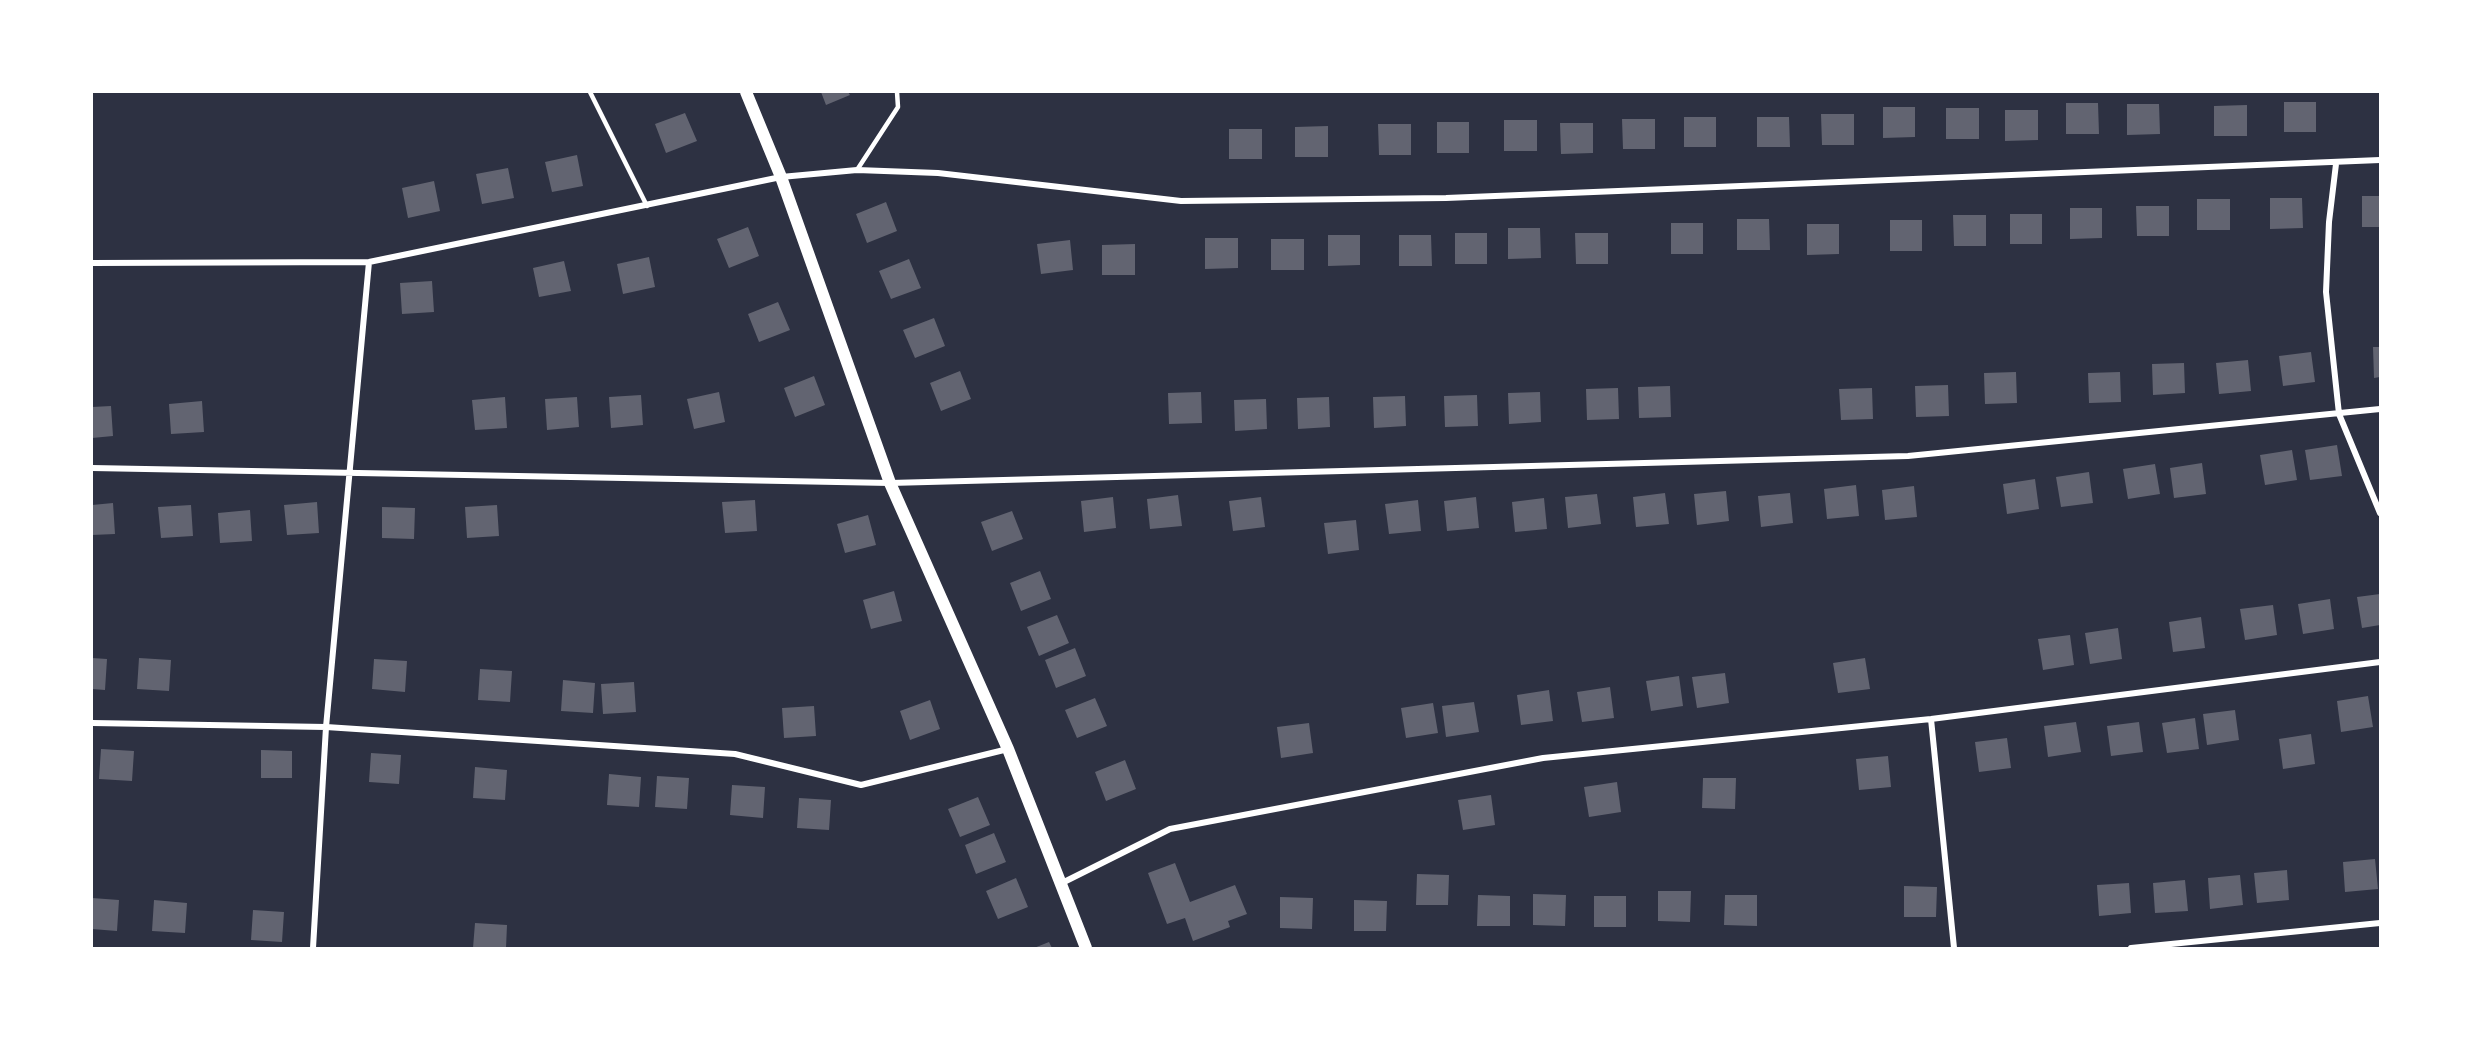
<!DOCTYPE html>
<style>
body{margin:0}
#map{position:relative;width:2472px;height:1040px;overflow:hidden;background:#2d3142;font-family:Arial,sans-serif}
canvas{display:block}
.frame{position:absolute;inset:0;border:93px solid #fff;pointer-events:none}
</style>
<div id="map">
<canvas width="2472" height="1040"></canvas>
<div class="frame"></div>
</div>
<script>
const ctx = document.querySelector('canvas').getContext('2d');
ctx.lineJoin = 'round';
function fill(path, color) { ctx.fillStyle = color; ctx.fill(path, 'evenodd'); }
function stroke(path, color, width, dash) { ctx.strokeStyle = color; ctx.lineWidth = width; ctx.lineCap = dash ? 'butt' : 'round'; ctx.setLineDash(dash || []); ctx.stroke(path); }
fill(new Path2D(`
 M 821,92 L 848,92 L 850,95 L 826,105 Z
 M 2284,102 L 2316,102 L 2316,132 L 2284,132 Z
 M 2066,103 L 2098,103 L 2099,134 L 2066,134 Z
 M 2127,104 L 2159,104 L 2160,134 L 2127,135 Z
 M 2247,105 L 2247,136 L 2214,136 L 2214,106 Z
 M 1883,107 L 1915,107 L 1915,137 L 1883,138 Z
 M 1946,108 L 1979,108 L 1979,139 L 1946,139 Z
 M 2005,110 L 2038,110 L 2038,140 L 2005,141 Z
 M 685,113 L 697,141 L 666,153 L 655,124 Z
 M 1821,114 L 1854,114 L 1854,145 L 1822,145 Z
 M 1684,117 L 1716,117 L 1716,147 L 1684,147 Z
 M 1757,117 L 1789,117 L 1790,147 L 1757,147 Z
 M 1622,119 L 1655,119 L 1655,149 L 1623,149 Z
 M 1504,120 L 1537,120 L 1537,151 L 1504,151 Z
 M 1437,122 L 1469,122 L 1469,153 L 1437,153 Z
 M 1560,123 L 1593,123 L 1593,153 L 1561,154 Z
 M 1378,124 L 1411,124 L 1411,155 L 1379,155 Z
 M 1328,126 L 1328,157 L 1295,157 L 1295,127 Z
 M 1229,129 L 1262,129 L 1262,159 L 1229,159 Z
 M 577,155 L 583,186 L 552,192 L 545,162 Z
 M 508,168 L 514,198 L 482,204 L 476,174 Z
 M 434,181 L 440,211 L 408,218 L 402,188 Z
 M 2362,196 L 2380,196 L 2380,227 L 2362,227 Z
 M 2270,198 L 2302,198 L 2303,228 L 2270,229 Z
 M 2197,199 L 2230,199 L 2230,230 L 2197,230 Z
 M 886,202 L 897,231 L 867,243 L 856,214 Z
 M 2136,206 L 2169,206 L 2169,236 L 2137,236 Z
 M 2070,208 L 2102,208 L 2102,238 L 2070,239 Z
 M 2010,214 L 2042,214 L 2042,244 L 2010,244 Z
 M 1953,215 L 1986,215 L 1986,246 L 1954,246 Z
 M 1737,219 L 1769,219 L 1770,250 L 1737,250 Z
 M 1890,220 L 1922,220 L 1922,251 L 1890,251 Z
 M 1671,223 L 1703,223 L 1703,254 L 1671,254 Z
 M 1807,224 L 1839,224 L 1839,254 L 1807,255 Z
 M 748,227 L 759,256 L 729,268 L 717,239 Z
 M 1508,228 L 1540,228 L 1541,258 L 1508,259 Z
 M 1455,233 L 1487,233 L 1487,264 L 1455,264 Z
 M 1575,233 L 1608,233 L 1608,264 L 1576,264 Z
 M 1328,235 L 1360,235 L 1360,265 L 1328,266 Z
 M 1399,235 L 1431,235 L 1432,266 L 1399,266 Z
 M 1205,238 L 1238,238 L 1238,268 L 1205,269 Z
 M 1271,239 L 1304,239 L 1304,270 L 1271,270 Z
 M 1070,240 L 1073,270 L 1041,274 L 1037,244 Z
 M 1135,244 L 1135,275 L 1102,275 L 1102,245 Z
 M 649,257 L 655,287 L 623,294 L 617,264 Z
 M 909,259 L 921,288 L 891,299 L 879,271 Z
 M 564,261 L 571,291 L 539,297 L 533,268 Z
 M 432,281 L 434,312 L 402,314 L 400,283 Z
 M 778,302 L 790,330 L 759,342 L 748,314 Z
 M 934,318 L 945,346 L 915,358 L 903,330 Z
 M 2373,347 L 2380,347 L 2380,377 L 2374,378 Z
 M 2311,352 L 2315,382 L 2283,386 L 2279,356 Z
 M 2248,360 L 2251,391 L 2219,394 L 2216,363 Z
 M 2184,363 L 2185,393 L 2153,395 L 2152,364 Z
 M 960,371 L 971,399 L 941,411 L 930,383 Z
 M 2016,372 L 2017,403 L 1985,404 L 1984,373 Z
 M 2120,372 L 2121,402 L 2089,403 L 2088,373 Z
 M 814,376 L 825,405 L 795,417 L 784,388 Z
 M 1948,385 L 1949,416 L 1916,417 L 1915,386 Z
 M 1670,386 L 1671,417 L 1639,418 L 1638,387 Z
 M 1618,388 L 1619,419 L 1587,420 L 1586,389 Z
 M 1872,388 L 1873,419 L 1841,420 L 1839,389 Z
 M 719,392 L 725,422 L 694,429 L 687,399 Z
 M 1201,392 L 1202,423 L 1169,424 L 1168,393 Z
 M 1540,392 L 1541,422 L 1509,424 L 1508,393 Z
 M 641,395 L 643,425 L 611,428 L 609,397 Z
 M 1477,395 L 1478,426 L 1445,427 L 1444,396 Z
 M 1405,396 L 1406,426 L 1374,428 L 1373,397 Z
 M 505,397 L 507,428 L 475,430 L 472,400 Z
 M 577,397 L 579,427 L 547,430 L 545,399 Z
 M 1329,397 L 1330,427 L 1298,429 L 1297,398 Z
 M 1266,399 L 1267,429 L 1235,431 L 1234,400 Z
 M 202,401 L 204,432 L 171,434 L 169,404 Z
 M 111,406 L 113,436 L 92,438 L 92,407 Z
 M 2337,445 L 2342,476 L 2310,480 L 2305,450 Z
 M 2292,450 L 2297,480 L 2265,485 L 2260,455 Z
 M 2202,463 L 2206,494 L 2174,498 L 2170,468 Z
 M 2155,464 L 2160,494 L 2128,499 L 2123,469 Z
 M 2089,472 L 2093,503 L 2061,507 L 2056,477 Z
 M 2035,479 L 2039,509 L 2007,514 L 2003,484 Z
 M 1856,485 L 1859,516 L 1827,519 L 1824,489 Z
 M 1914,486 L 1917,517 L 1885,520 L 1882,490 Z
 M 1726,491 L 1729,521 L 1697,525 L 1694,494 Z
 M 1665,493 L 1669,524 L 1636,527 L 1633,497 Z
 M 1790,493 L 1793,523 L 1761,527 L 1758,496 Z
 M 1597,494 L 1601,524 L 1568,528 L 1565,497 Z
 M 1178,495 L 1182,526 L 1150,529 L 1147,499 Z
 M 1113,497 L 1116,528 L 1084,532 L 1081,501 Z
 M 1261,497 L 1265,527 L 1233,531 L 1229,501 Z
 M 1476,497 L 1479,528 L 1447,531 L 1444,501 Z
 M 1544,498 L 1547,529 L 1515,532 L 1512,502 Z
 M 755,500 L 757,531 L 725,533 L 722,502 Z
 M 1418,500 L 1421,531 L 1389,534 L 1385,504 Z
 M 317,502 L 319,533 L 287,535 L 284,505 Z
 M 113,503 L 115,534 L 92,535 L 92,505 Z
 M 191,505 L 193,536 L 161,538 L 158,507 Z
 M 497,505 L 499,536 L 467,538 L 465,507 Z
 M 382,507 L 415,508 L 414,539 L 382,538 Z
 M 250,510 L 252,541 L 220,543 L 218,513 Z
 M 1012,511 L 1023,539 L 992,551 L 981,522 Z
 M 868,515 L 876,545 L 845,553 L 837,524 Z
 M 1356,520 L 1359,550 L 1328,554 L 1324,523 Z
 M 1040,571 L 1051,599 L 1021,611 L 1010,583 Z
 M 894,591 L 902,621 L 871,629 L 863,600 Z
 M 2380,594 L 2380,625 L 2362,628 L 2357,597 Z
 M 2330,599 L 2334,629 L 2303,634 L 2298,604 Z
 M 2273,605 L 2277,635 L 2245,640 L 2240,609 Z
 M 1057,615 L 1069,643 L 1039,656 L 1027,627 Z
 M 2201,617 L 2205,648 L 2173,652 L 2169,622 Z
 M 2118,628 L 2122,659 L 2090,664 L 2085,633 Z
 M 2070,635 L 2074,665 L 2043,670 L 2038,639 Z
 M 1075,648 L 1086,676 L 1056,688 L 1045,660 Z
 M 92,658 L 107,659 L 105,690 L 92,689 Z
 M 139,658 L 171,660 L 169,691 L 137,689 Z
 M 1865,658 L 1870,689 L 1838,693 L 1833,663 Z
 M 374,659 L 407,661 L 405,692 L 372,689 Z
 M 480,669 L 512,671 L 510,702 L 478,700 Z
 M 1725,673 L 1729,703 L 1697,708 L 1692,677 Z
 M 1679,676 L 1683,706 L 1651,711 L 1646,681 Z
 M 563,680 L 595,683 L 593,713 L 561,711 Z
 M 634,682 L 636,712 L 603,714 L 601,684 Z
 M 1610,687 L 1614,718 L 1582,722 L 1577,692 Z
 M 1549,690 L 1553,721 L 1521,725 L 1517,695 Z
 M 2368,696 L 2373,727 L 2341,732 L 2337,701 Z
 M 1095,698 L 1107,726 L 1077,738 L 1065,710 Z
 M 930,700 L 940,729 L 910,740 L 900,711 Z
 M 1474,702 L 1479,732 L 1446,737 L 1442,706 Z
 M 1433,703 L 1438,733 L 1406,738 L 1401,708 Z
 M 814,706 L 816,736 L 784,738 L 782,708 Z
 M 2235,710 L 2239,740 L 2207,745 L 2203,714 Z
 M 2195,718 L 2199,749 L 2167,753 L 2162,723 Z
 M 2076,722 L 2081,752 L 2048,757 L 2044,726 Z
 M 2139,722 L 2143,752 L 2111,756 L 2107,726 Z
 M 1309,723 L 1313,753 L 1281,758 L 1277,727 Z
 M 2311,734 L 2315,764 L 2283,769 L 2279,739 Z
 M 2007,738 L 2011,768 L 1979,772 L 1975,742 Z
 M 101,749 L 134,751 L 132,781 L 99,779 Z
 M 261,750 L 292,751 L 292,778 L 261,778 Z
 M 371,753 L 401,755 L 399,784 L 369,782 Z
 M 1888,756 L 1891,787 L 1859,790 L 1856,759 Z
 M 1125,760 L 1136,789 L 1106,801 L 1095,772 Z
 M 475,767 L 507,770 L 505,800 L 473,798 Z
 M 609,774 L 641,777 L 639,807 L 607,805 Z
 M 657,776 L 689,778 L 687,809 L 655,807 Z
 M 1703,778 L 1736,778 L 1735,809 L 1702,808 Z
 M 1617,782 L 1621,812 L 1589,817 L 1584,787 Z
 M 732,785 L 765,787 L 763,818 L 730,815 Z
 M 1491,795 L 1495,825 L 1463,830 L 1458,800 Z
 M 978,797 L 990,825 L 960,837 L 948,809 Z
 M 799,798 L 831,800 L 829,830 L 797,828 Z
 M 994,833 L 1006,862 L 976,874 L 965,845 Z
 M 2375,859 L 2378,889 L 2345,892 L 2343,862 Z
 M 1175,863 L 1190,902 L 1235,885 L 1247,914 L 1228,921 L 1230,927 L 1193,941 L 1185,918 L 1167,924 L 1148,873 Z
 M 2287,870 L 2289,900 L 2257,903 L 2254,873 Z
 M 1417,874 L 1449,875 L 1448,905 L 1416,905 Z
 M 2240,875 L 2243,905 L 2210,909 L 2208,878 Z
 M 1016,878 L 1028,907 L 998,919 L 986,891 Z
 M 2185,880 L 2188,911 L 2155,913 L 2153,883 Z
 M 2129,883 L 2131,913 L 2099,916 L 2097,885 Z
 M 1904,886 L 1937,887 L 1936,917 L 1904,917 Z
 M 1658,891 L 1691,891 L 1690,922 L 1658,921 Z
 M 1533,894 L 1566,895 L 1565,926 L 1533,925 Z
 M 1478,895 L 1510,896 L 1510,926 L 1477,926 Z
 M 1725,895 L 1757,895 L 1757,926 L 1724,925 Z
 M 1594,896 L 1626,896 L 1626,927 L 1594,927 Z
 M 1280,897 L 1313,898 L 1312,929 L 1280,928 Z
 M 92,898 L 119,900 L 117,931 L 92,929 Z
 M 154,900 L 187,903 L 185,933 L 152,931 Z
 M 1354,900 L 1387,901 L 1386,931 L 1354,931 Z
 M 253,910 L 284,912 L 282,942 L 251,940 Z
 M 475,923 L 507,925 L 506,948 L 473,948 Z
 M 1049,942 L 1052,948 L 1034,948 Z`), '#626471');
stroke(new Path2D(`
 M 590,92 L 647,206
 M 857,170 L 898,107 L 897,92`), '#fff', 4.5);
stroke(new Path2D(`
 M 2336,164 L 2329,222 L 2326,292 L 2339,414 L 2380,513
 M 92,263 L 369,262 L 781,177 L 857,170 L 938,173 L 1181,201 L 1446,198 L 2380,160
 M 92,468 L 890,483 L 1908,456 L 2380,409
 M 1931,719 L 1954,948
 M 92,723 L 326,727 L 735,754 L 861,785 L 1008,749
 M 1062,883 L 1170,829 L 1543,758 L 1931,719 L 2380,662
 M 313,948 L 326,727 L 369,262
 M 2131,948 L 2380,923`), '#fff', 6);
stroke(new Path2D(`
 M 746,92 L 781,177 L 890,483 L 1008,749 L 1086,948`), '#fff', 12);
</script>
